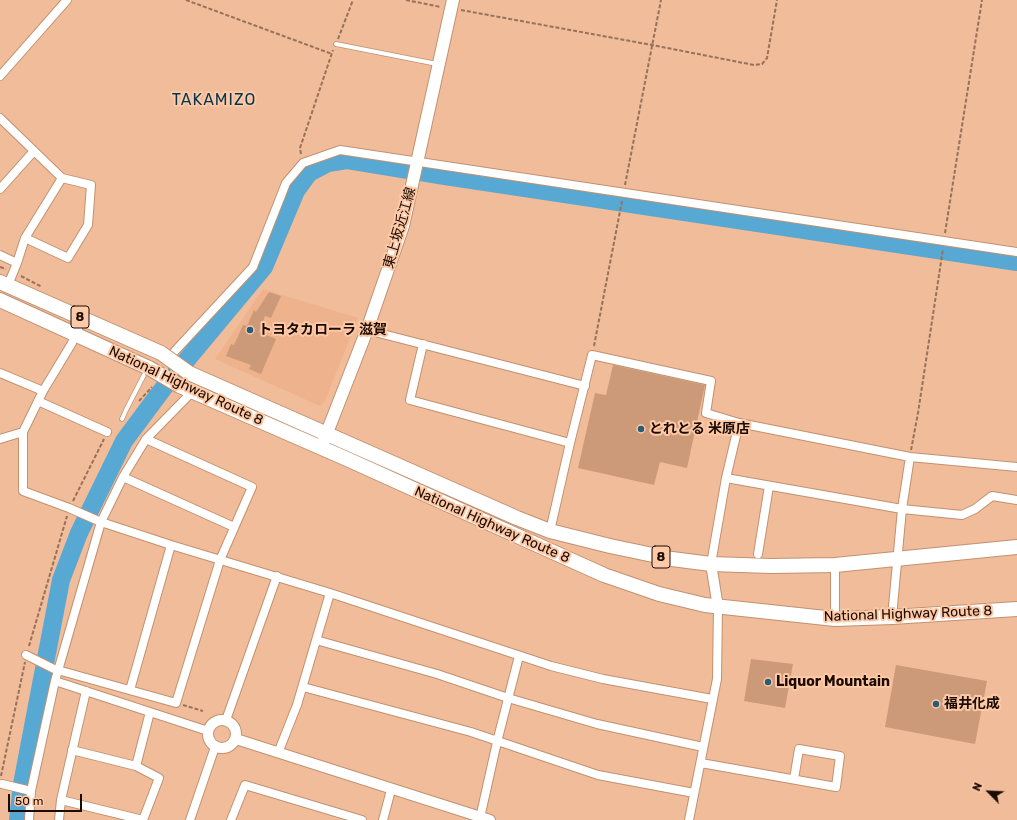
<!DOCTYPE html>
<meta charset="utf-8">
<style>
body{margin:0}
#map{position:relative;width:1017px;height:820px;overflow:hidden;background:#f0bc9a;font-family:Rubik,sans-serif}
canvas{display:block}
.north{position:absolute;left:969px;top:772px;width:40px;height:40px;-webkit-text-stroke:3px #fec9a6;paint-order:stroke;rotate:294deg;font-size:11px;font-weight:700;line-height:16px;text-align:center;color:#1c0b01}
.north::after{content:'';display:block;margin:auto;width:14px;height:18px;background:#1c0b01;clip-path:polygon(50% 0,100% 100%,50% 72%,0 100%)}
.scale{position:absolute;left:8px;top:794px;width:74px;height:18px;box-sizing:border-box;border:2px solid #1c0b01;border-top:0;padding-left:5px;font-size:12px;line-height:14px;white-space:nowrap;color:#1c0b01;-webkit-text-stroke:3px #fec9a6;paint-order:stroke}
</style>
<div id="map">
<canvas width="1017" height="820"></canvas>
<div class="north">N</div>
<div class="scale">50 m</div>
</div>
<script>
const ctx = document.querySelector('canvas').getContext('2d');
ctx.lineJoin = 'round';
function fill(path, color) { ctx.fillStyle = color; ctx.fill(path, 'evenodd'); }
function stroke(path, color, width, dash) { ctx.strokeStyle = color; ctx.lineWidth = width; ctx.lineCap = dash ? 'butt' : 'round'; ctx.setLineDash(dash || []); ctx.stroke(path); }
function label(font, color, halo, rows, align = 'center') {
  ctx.font = font + ' Rubik,"Noto Sans JP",sans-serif'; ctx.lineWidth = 4; ctx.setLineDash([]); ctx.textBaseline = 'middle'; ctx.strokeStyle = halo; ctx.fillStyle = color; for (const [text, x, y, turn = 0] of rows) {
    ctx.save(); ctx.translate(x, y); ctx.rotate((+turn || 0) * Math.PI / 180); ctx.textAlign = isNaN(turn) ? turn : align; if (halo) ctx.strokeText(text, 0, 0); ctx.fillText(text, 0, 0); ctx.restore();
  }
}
fill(new Path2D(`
 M 263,289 L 358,318 L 325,401 L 320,406 L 215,359 Z`), '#eeb38c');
stroke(new Path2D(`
 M 18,820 L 22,784 L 61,580 L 79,533 L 124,441 L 165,386 L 264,267 L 296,191 L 309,173 L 328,163 L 347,160 L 445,176 L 1017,262`), '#58a8d4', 18);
fill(new Path2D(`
 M 269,292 L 281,296 L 271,318 L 265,316 L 259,332 L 276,339 L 261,374 L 249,369 L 251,365 L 226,356 L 231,344 L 234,345 L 243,325 L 247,326 L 254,310 L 256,312 Z
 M 613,365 L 705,385 L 687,468 L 660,462 L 654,485 L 578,468 L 595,393 L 606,395 Z
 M 751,659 L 793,664 L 785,708 L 744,701 Z
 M 896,665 L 987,681 L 975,744 L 885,727 Z`), '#cd9a79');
const service = new Path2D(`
 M 336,44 L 437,64
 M 122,419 L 126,410 L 144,375`);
const minor = new Path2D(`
 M 0,76 L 67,0
 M 0,118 L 62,178 L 91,185 L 88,225 L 68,258 L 25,238
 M 0,189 L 34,151
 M 0,255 L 17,263
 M 8,285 L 17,263 L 25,238 L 62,178
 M 367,330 L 585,386
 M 423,344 L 410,400 L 570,443
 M 175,351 L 253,267 L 286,183 L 303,163 L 340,150 L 1017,252
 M 0,373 L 43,391 L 23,432
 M 43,391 L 72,343 L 82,318
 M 38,401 L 107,432
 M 0,439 L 23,432 L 23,491 L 69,508 L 101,522 L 171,545 L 330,593 L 551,666 L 603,679 L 712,699
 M 123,477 L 234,527
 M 726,478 L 902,509 L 962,515 L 975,509 L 992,496 L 1017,500
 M 550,531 L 570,443 L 592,355 L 711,381 L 706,413 L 739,423 L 910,457 L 1017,467
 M 758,554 L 769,486
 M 711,564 L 726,478 L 739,423
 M 892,617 L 902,509 L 910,457
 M 835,619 L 835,565
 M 316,640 L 437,674 L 508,698 L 597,724 L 703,747
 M 26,655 L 54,669 L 176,703 L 220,560 L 252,487 L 146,439
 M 55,681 L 208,731
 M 303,687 L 471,732 L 598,775 L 694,793
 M 130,690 L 171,545
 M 226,720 L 277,576
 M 72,750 L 136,766
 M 278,753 L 297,705 L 330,593
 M 701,763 L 836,787 L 840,756 L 799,749 L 794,779
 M 2,784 L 31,791
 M 61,800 L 86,691
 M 480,818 L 497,742 L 519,656
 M 29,820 L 31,791 L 55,681 L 101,522 L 123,477 L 146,439 L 192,392
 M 59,820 L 61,800 L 143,820
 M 143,820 L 159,778 L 136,766 L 150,712
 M 190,820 L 215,747
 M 231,820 L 245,785 L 362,820
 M 383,820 L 391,790
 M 689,820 L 717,679 L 718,607`);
const tertiary = new Path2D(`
 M 711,564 L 718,607
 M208 734a14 14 0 1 1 28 0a14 14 0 1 1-28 0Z
 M 236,739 L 490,820`);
const secondary = new Path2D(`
 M 321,448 L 367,330 L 403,226 L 453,0`);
const trunk = new Path2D(`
 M 0,282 L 161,353
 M 0,300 L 149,368
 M 189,373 L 517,518 L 550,531 L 610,546 L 672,559 L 711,564 L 771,566 L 835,565 L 1017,547
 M 180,386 L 347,459 L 604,575 L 659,594 L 705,605 L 835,619 L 892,617 L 1017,609`);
stroke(service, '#c2916f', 5.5);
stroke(minor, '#c2916f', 10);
stroke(tertiary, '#c2916f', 12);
stroke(secondary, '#c2916f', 14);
stroke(trunk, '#c2916f', 16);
stroke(new Path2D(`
 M 186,0 L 332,54
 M 406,0 L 441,7
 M 461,10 L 652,45 L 754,65 L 762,64 L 767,58 L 777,0
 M 338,39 L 353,0
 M 301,154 L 300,148 L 333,50
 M 625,185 L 661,0
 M 945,233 L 982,0
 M 0,267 L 6,269
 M 21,276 L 42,287
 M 594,346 L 622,201
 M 139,401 L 152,387
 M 911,450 L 918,413 L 943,249
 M 73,501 L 104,439
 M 29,646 L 67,516
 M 183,705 L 203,711
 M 1,776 L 25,662`), '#97725a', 2, [4, 2]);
stroke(service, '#fff', 4);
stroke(minor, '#fff', 8);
stroke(tertiary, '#fff', 10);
stroke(secondary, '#fff', 12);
stroke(trunk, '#fff', 14);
const trunkBridge = new Path2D(`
 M 161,353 L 189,373
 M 149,368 L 180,386`);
stroke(trunkBridge, '#c2916f', 16, []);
stroke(trunkBridge, '#fff', 14);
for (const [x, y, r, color] of [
 [250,330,4,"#285d79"],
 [641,429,4,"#285d79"],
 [768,682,4,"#285d79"],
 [936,704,4,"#285d79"]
]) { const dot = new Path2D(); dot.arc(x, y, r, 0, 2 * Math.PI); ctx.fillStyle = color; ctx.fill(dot); stroke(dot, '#fec9a6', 1.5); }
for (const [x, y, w] of [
 [80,317,18],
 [661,557,18]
]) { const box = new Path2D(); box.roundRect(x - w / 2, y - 11, w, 22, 3); ctx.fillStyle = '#fec9a6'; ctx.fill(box); stroke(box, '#1c0b01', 1); }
label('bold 13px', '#1c0b01', null, [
 ["8",80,317],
 ["8",661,557]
]);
label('14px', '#1c0b01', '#fec9a6', [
 ["東上坂近江線",400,228,-74],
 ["National Highway Route 8",186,386,25],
 ["National Highway Route 8",492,525,24],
 ["National Highway Route 8",908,614,-2]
]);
label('bold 14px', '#1c0b01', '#fec9a6', [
 ["トヨタカローラ 滋賀",258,330],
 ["とれとる 米原店",649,429],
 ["Liquor Mountain",776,682],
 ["福井化成",944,704]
], 'left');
ctx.letterSpacing = '1px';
label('16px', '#08354b', '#fec9a6', [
 ["TAKAMIZO",214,100]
]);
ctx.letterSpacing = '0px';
</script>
